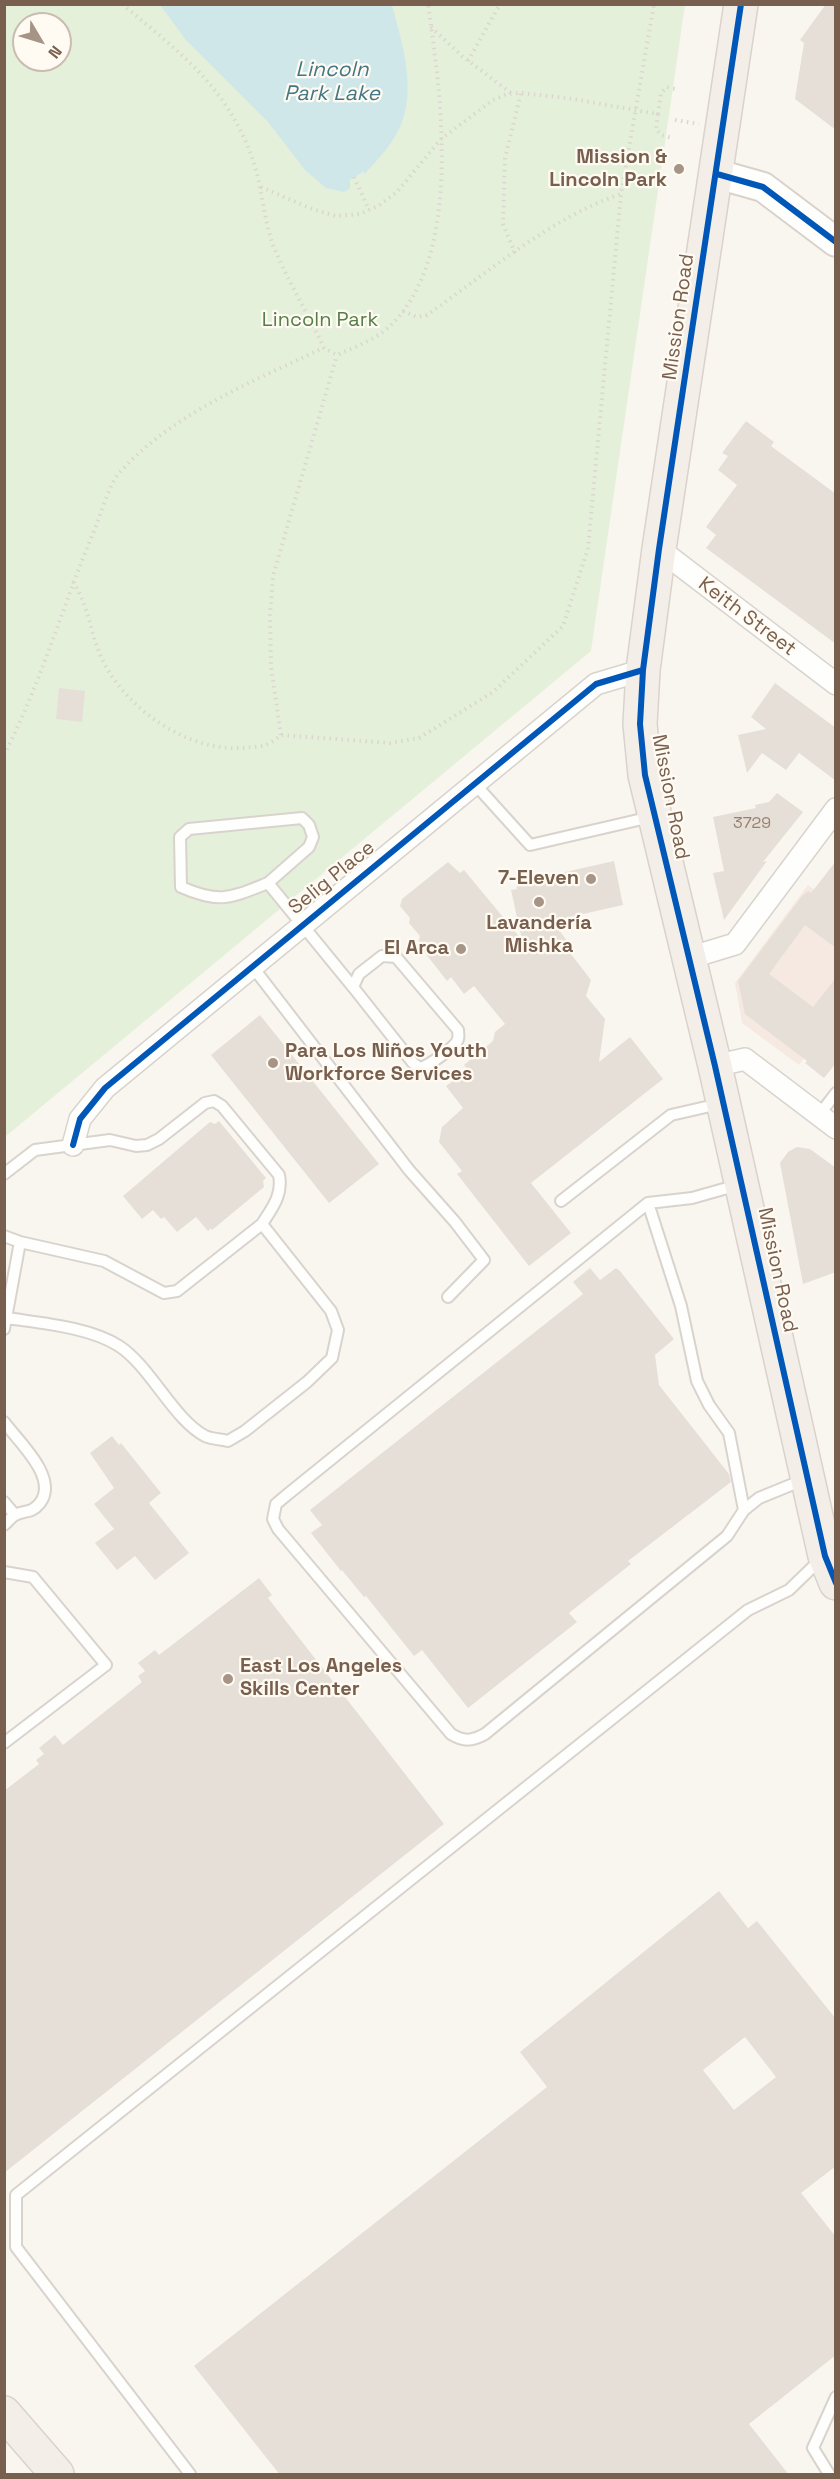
<!DOCTYPE html>
<meta charset="utf-8">
<style>
body{margin:0}
#map{position:relative;width:840px;height:2479px;overflow:hidden;background:#f9f6f0;font-family:"Space Grotesk",sans-serif}
canvas{display:block}
.frame{position:absolute;inset:0;border:6px solid #795f4e;pointer-events:none}
.north{position:absolute;left:12px;top:12px;width:60px;height:60px;box-sizing:border-box;background:#fffbf3;border:2px solid #c9bdb1;border-radius:50%;rotate:128deg;font-size:16px;font-weight:700;line-height:24px;text-align:center;color:#795f4e}
.north::after{content:'';display:block;margin:auto;width:21px;height:27px;background:#a69487;clip-path:polygon(50% 0,100% 100%,50% 72%,0 100%)}
</style>
<div id="map">
<canvas width="840" height="2479"></canvas>
<div class="frame"></div>
<div class="north">N</div>
</div>
<script>
const ctx = document.querySelector('canvas').getContext('2d');
ctx.lineJoin = 'round';
function fill(path, color) { ctx.fillStyle = color; ctx.fill(path, 'evenodd'); }
function stroke(path, color, width, dash) { ctx.strokeStyle = color; ctx.lineWidth = width; ctx.lineCap = dash ? 'butt' : 'round'; ctx.setLineDash(dash || []); ctx.stroke(path); }
function label(font, color, halo, rows, align = 'center') {
  ctx.font = font + ' "Space Grotesk",sans-serif'; ctx.lineWidth = 4.5; ctx.setLineDash([]); ctx.textBaseline = 'middle'; ctx.strokeStyle = halo; ctx.fillStyle = color; for (const [text, x, y, turn = 0] of rows) {
    ctx.save(); ctx.translate(x, y); ctx.rotate((+turn || 0) * Math.PI / 180); ctx.textAlign = isNaN(turn) ? turn : align; if (halo) ctx.strokeText(text, 0, 0); ctx.fillText(text, 0, 0); ctx.restore();
  }
}
fill(new Path2D(`
 M 808,885 L 835,905 L 835,1016 L 799,1065 L 742,1023 L 735,983 Z`), '#f6e9e1');
fill(new Path2D(`
 M 5,5 L 685,5 L 591,651 L 5,1137 ZM 24,24 L 60,24 L 60,60 L 24,60 Z`), '#e5f0db');
fill(new Path2D(`
 M 160,5 L 392,5 C 402,43 417,88 400,127 C 392,145 377,160 364,175 L 364,171 L 350,180 L 350,189 L 344,192 L 326,188 L 305,170 L 268,122 L 186,40 Z`), '#d0e7ea');
fill(new Path2D(`
 M 826,4 L 836,4 L 836,130 L 795,99 L 804,43 L 800,40 Z
 M 746,421 L 774,442 L 771,446 L 836,494 L 836,644 L 706,548 L 716,535 L 706,527 L 737,485 L 718,470 L 728,456 L 722,453 Z
 M 775,683 L 836,728 L 836,781 L 799,753 L 786,770 L 762,753 L 747,773 L 738,735 L 766,729 L 751,717 Z
 M 59,688 L 85,691 L 82,722 L 56,719 Z
 M 777,793 L 803,812 L 763,862 L 767,861 L 724,920 L 713,873 L 724,871 L 713,817 L 756,808 L 755,805 L 769,802 Z
 M 614,861 L 623,905 L 552,921 L 568,942 L 564,945 L 591,980 L 586,996 L 605,1019 L 599,1062 L 630,1037 L 663,1079 L 531,1183 L 571,1233 L 529,1266 L 457,1174 L 462,1171 L 439,1142 L 442,1127 L 463,1108 L 446,1086 L 468,1070 L 464,1065 L 493,1041 L 495,1032 L 505,1024 L 474,986 L 464,994 L 451,977 L 447,981 L 418,944 L 420,936 L 409,923 L 410,918 L 400,906 L 402,899 L 448,862 L 460,873 L 464,870 L 522,940 L 511,890 L 517,889 L 516,883 Z
 M 836,861 L 836,948 L 805,925 L 769,974 L 813,1007 L 836,978 L 836,1063 L 824,1078 L 805,1063 L 807,1061 L 745,1014 L 738,981 L 802,896 L 808,891 L 811,893 Z
 M 260,1015 L 379,1164 L 329,1203 L 211,1055 Z
 M 219,1121 L 266,1178 L 263,1181 L 264,1187 L 212,1230 L 211,1228 L 208,1231 L 196,1217 L 177,1232 L 164,1217 L 161,1219 L 153,1210 L 142,1219 L 123,1196 L 210,1122 L 215,1124 Z
 M 797,1147 L 810,1149 L 836,1168 L 836,1272 L 803,1284 L 780,1163 L 788,1152 Z
 M 590,1268 L 600,1280 L 616,1268 L 620,1271 L 674,1339 L 655,1355 L 659,1385 L 729,1474 L 731,1482 L 628,1561 L 631,1564 L 569,1613 L 577,1622 L 468,1708 L 422,1650 L 414,1656 L 366,1596 L 364,1597 L 342,1570 L 341,1571 L 311,1533 L 322,1525 L 310,1510 L 583,1294 L 573,1282 Z
 M 112,1436 L 119,1445 L 121,1443 L 161,1493 L 149,1503 L 189,1553 L 155,1580 L 135,1556 L 117,1570 L 95,1543 L 114,1529 L 94,1504 L 114,1488 L 90,1453 Z
 M 259,1578 L 272,1595 L 268,1598 L 444,1824 L 4,2173 L 4,1791 L 39,1764 L 36,1760 L 44,1754 L 39,1748 L 55,1735 L 63,1745 L 142,1682 L 138,1676 L 145,1671 L 138,1663 L 155,1650 L 159,1655 Z
 M 719,1891 L 748,1928 L 757,1921 L 836,2019 L 836,2166 L 801,2193 L 836,2237 L 836,2355 L 749,2424 L 789,2475 L 280,2475 L 194,2366 L 547,2087 L 520,2052 ZM 745,2037 L 776,2077 L 734,2110 L 703,2070 Z`), '#e6dfd7');
const lane = new Path2D(`
 M 474,783 L 530,845 L 651,817
 M 268,883 L 309,847 L 313,837 L 309,825 L 302,818 L 189,829 L 180,837 L 181,887 C 220,904 230,898 268,883 L 353,987 L 359,974 L 382,956 L 396,957 L 458,1030 C 458,1033 459,1036 458,1039 C 456,1047 428,1066 420,1068 L 413,1063 L 353,987
 M 252,966 L 409,1170 L 455,1222 L 484,1260 L 448,1297
 M 819,1115 L 836,1093
 M 4,1174 L 35,1150 L 110,1140 L 136,1146 L 147,1145 L 159,1139 L 205,1103 L 214,1101 L 222,1106 L 279,1175 C 283,1195 272,1208 262,1224
 M 738,1185 L 692,1198 L 648,1203 L 288,1494 L 276,1504 L 273,1519 L 278,1529 L 451,1734 C 464,1742 472,1741 485,1734 L 727,1536 L 744,1510 L 759,1498 L 803,1480
 M 561,1201 L 671,1115 L 719,1104
 M 648,1203 L 681,1306 L 697,1381 L 709,1405 L 729,1433 L 744,1510
 M 4,1236 L 20,1242 L 4,1329
 M 7,1318 C 40,1323 90,1327 119,1346 C 150,1366 174,1420 205,1436 C 211,1439 221,1439 228,1441 L 245,1431 L 307,1382 L 332,1358 L 338,1330 L 331,1311 L 262,1224 L 177,1291 L 164,1293 L 104,1261 L 20,1242
 M 4,1422 C 19,1442 59,1478 40,1503 C 31,1514 25,1510 15,1515 C 11,1517 8,1522 4,1525
 M 4,1502 L 15,1515
 M 4,1572 L 33,1577 L 106,1665 L 4,1743
 M 190,2474 L 16,2247 L 16,2195 L 748,1610 L 789,1590 L 822,1558
 M 829,2474 L 813,2448 L 836,2397`);
const street = new Path2D(`
 M 659,549 L 836,684
 M 689,958 L 735,944 L 836,809
 M 715,1066 L 745,1059 L 836,1128
 M 73,1145 L 80,1119 L 105,1088 L 596,684 L 643,670`);
const secondary = new Path2D(`
 M 717,174 L 763,187 L 836,242`);
const primary = new Path2D(`
 M 741,4 L 659,549 L 643,670 L 640,724 L 645,775 L 715,1066 L 825,1556 L 836,1583
 M 4,2413 L 57,2474`);
stroke(lane, '#d9d3cd', 14);
stroke(street, '#d9d3cd', 24);
stroke(secondary, '#d9d2cb', 32);
stroke(primary, '#dad2cc', 36);
stroke(new Path2D(`
 M 122,4 C 179,52 227,86 253,160 C 262,187 264,220 273,245 C 287,280 308,313 324,348 L 337,355 C 355,347 374,340 389,327 C 464,257 441,95 428,4
 M 431,27 L 462,56 L 511,93
 M 468,61 L 500,4
 M 658,114 L 661,93 L 667,87 L 679,90
 M 675,120 L 699,124
 M 354,177 L 369,210
 M 261,187 L 312,209 L 336,216 L 360,214 L 378,206 L 397,192 L 441,139 L 493,100 L 507,94 L 521,93 L 567,98 L 658,114 L 656,129 L 661,135 L 672,138
 M 515,253 L 503,224 L 505,158 L 521,93
 M 403,311 L 417,317 L 427,315 C 487,273 552,217 621,194
 M 73,582 C 90,608 90,636 104,663 C 129,711 189,752 244,748 C 262,746 267,747 281,735 L 390,743 L 419,738 L 493,692 L 563,626 L 588,548 L 621,194 L 654,4
 M 281,735 L 271,667 L 270,615 L 273,576 L 337,355
 M 4,755 C 41,683 63,605 94,531 C 100,516 109,485 119,473 C 173,413 252,382 323,348`), '#dbd6d0', 4, [1.5, 4.5]);
stroke(lane, '#fefefd', 10);
stroke(street, '#fefefd', 21);
stroke(secondary, '#fefefd', 28);
stroke(primary, '#f3efe8', 33);
stroke(new Path2D(`
 M 741,4 L 659,549 L 643,670 L 640,724 L 645,775 L 715,1066 L 825,1556 L 836,1583
 M 717,174 L 763,187 L 836,242
 M 73,1145 L 80,1119 L 105,1088 L 596,684 L 643,670`), '#0057b8', 6);
for (const [x, y, r, color] of [
 [679,169,6,"#a69487"],
 [591,879,6,"#a69487"],
 [539,902,6,"#a69487"],
 [461,949,6,"#a69487"],
 [273,1063,6,"#a69487"],
 [228,1679,6,"#a69487"]
]) { const dot = new Path2D(); dot.arc(x, y, r, 0, 2 * Math.PI); ctx.fillStyle = color; ctx.fill(dot); stroke(dot, '#fffbf3', 2); }
label('16px', '#968172', null, [
 ["3729",752,824]
]);
label('bold 20px', '#795f4e', '#fffbf3', [
 ["Mission &",667,158],
 ["Lincoln Park",667,181],
 ["7-Eleven",579,879],
 ["Lavandería",539,924,"center"],
 ["Mishka",539,947,"center"],
 ["El Arca",449,949],
 ["Para Los Niños Youth",285,1052,"left"],
 ["Workforce Services",285,1075,"left"],
 ["East Los Angeles",240,1667,"left"],
 ["Skills Center",240,1690,"left"]
], 'right');
label('20px', '#795f4e', '#fffbf3', [
 ["Mission Road",679,317,-82],
 ["Keith Street",747,617,37],
 ["Mission Road",670,797,79],
 ["Selig Place",332,878,-39],
 ["Mission Road",777,1270,78]
]);
label('20px', '#547f45', '#fffbf3', [
 ["Lincoln Park",320,321]
]);
label('italic 21px', '#437785', '#fffbf3', [
 ["Lincoln",332,70],
 ["Park Lake",332,94]
]);
</script>
